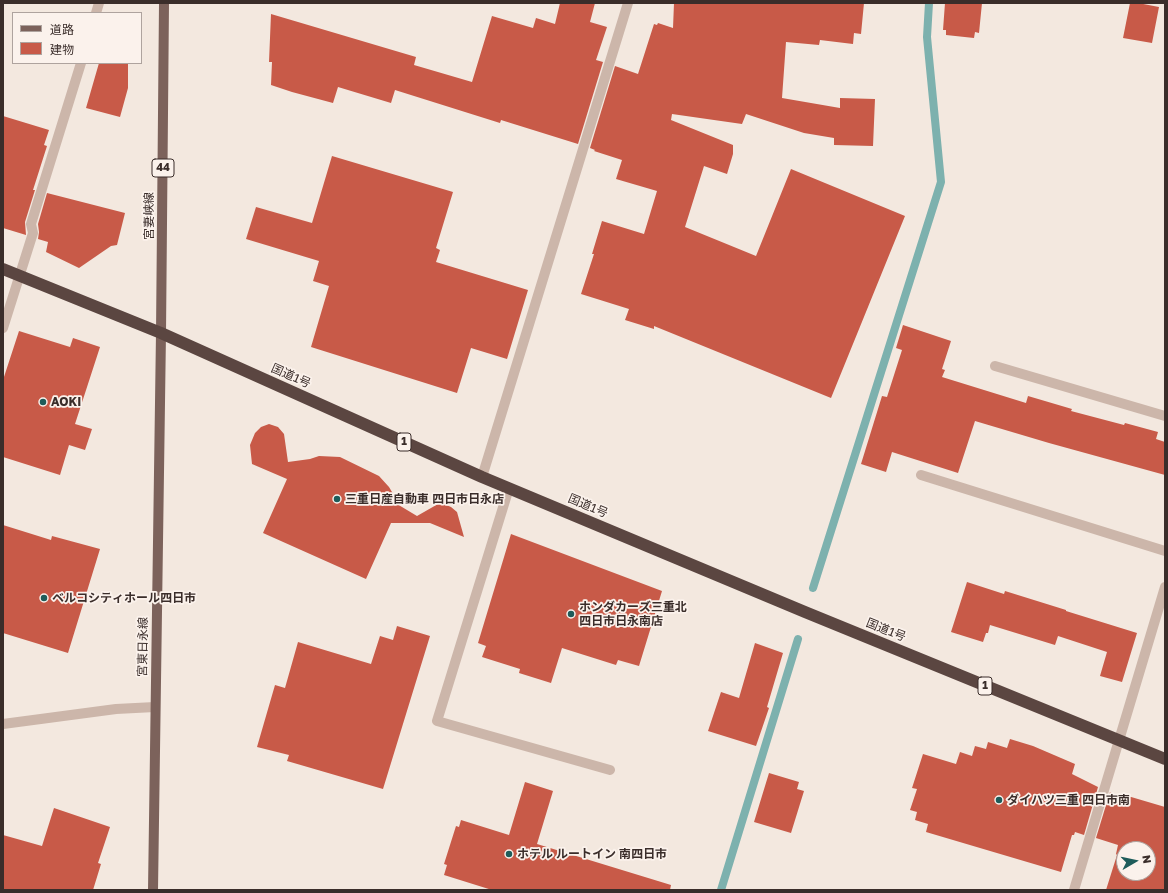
<!DOCTYPE html>
<meta charset="utf-8">
<style>
body{margin:0}
#map{position:relative;width:1168px;height:893px;overflow:hidden;background:#f3e8df;font-family:"Golos Text","Noto Sans JP",sans-serif}
canvas{display:block}
.frame{position:absolute;inset:0;border:4px solid #3a2d2a;pointer-events:none}
.legend{position:absolute;left:12px;top:12px;width:130px;height:52px;box-sizing:border-box;background:#fbf2ec;border:1px solid #aea39e;margin:0;padding:5px 7px;list-style:none;font-size:12px;color:#3a2d2a}
.legend li{display:flex;align-items:center;gap:8px;height:20px}
.legend b{width:20px;border:1px solid #aea39e}
.north{position:absolute;left:1116px;top:841px;width:40px;height:40px;box-sizing:border-box;background:#fbf2ec;border:1px solid #aea39e;border-radius:50%;rotate:81deg;font-size:11px;font-weight:700;line-height:16px;text-align:center;color:#3a2d2a}
.north::after{content:'';display:block;margin:auto;width:14px;height:18px;background:#1e5c5a;clip-path:polygon(50% 0,100% 100%,50% 72%,0 100%)}
</style>
<div id="map">
<canvas width="1168" height="893"></canvas>
<div class="frame"></div>
<ul class="legend">
<li><b style="height:5px;background:#7c625b"></b>道路</li>
<li><b style="height:11px;background:#c85a48"></b>建物</li>
</ul>
<div class="north">N</div>
</div>
<script>
const ctx = document.querySelector('canvas').getContext('2d');
ctx.lineJoin = 'round';
function stroke(path, color, width, dash) { ctx.strokeStyle = color; ctx.lineWidth = width; ctx.lineCap = dash ? 'butt' : 'round'; ctx.setLineDash(dash || []); ctx.stroke(path); }
function fill(path, color) { ctx.fillStyle = color; ctx.fill(path, 'evenodd'); }
function label(font, color, halo, rows, align = 'center') {
  ctx.font = font + ' "Golos Text","Noto Sans JP",sans-serif'; ctx.lineWidth = 3.5; ctx.setLineDash([]); ctx.textBaseline = 'middle'; ctx.strokeStyle = halo; ctx.fillStyle = color; for (const [text, x, y, turn = 0] of rows) {
    ctx.save(); ctx.translate(x, y); ctx.rotate((+turn || 0) * Math.PI / 180); ctx.textAlign = isNaN(turn) ? turn : align; if (halo) ctx.strokeText(text, 0, 0); ctx.fillText(text, 0, 0); ctx.restore();
  }
}
stroke(new Path2D(`
 M 813,588 L 941,182 L 927,37 L 929,3
 M 721,890 L 798,639`), '#7db1ae', 8);
fill(new Path2D(`
 M 560,3 L 595,3 L 590,22 L 607,27 L 596,60 L 603,62 L 578,144 L 501,120 L 500,123 L 395,90 L 391,103 L 338,87 L 333,103 L 292,92 L 271,85 L 272,62 L 269,62 L 271,14 L 416,57 L 414,65 L 472,82 L 492,16 L 533,28 L 536,18 L 555,24 Z
 M 674,3 L 864,3 L 861,34 L 854,33 L 853,44 L 820,40 L 819,45 L 786,42 L 782,98 L 840,108 L 840,98 L 875,99 L 873,146 L 834,145 L 834,138 L 804,133 L 746,114 L 742,124 L 672,114 L 671,120 L 733,145 L 733,154 L 727,174 L 704,166 L 685,227 L 756,256 L 791,169 L 905,216 L 831,398 L 654,326 L 654,329 L 625,320 L 629,309 L 581,294 L 594,254 L 592,254 L 602,221 L 644,234 L 657,191 L 616,179 L 622,160 L 594,151 L 595,150 L 590,148 L 615,66 L 638,74 L 654,24 L 657,25 L 658,23 L 673,28 Z
 M 945,3 L 982,3 L 979,33 L 975,32 L 974,38 L 946,35 L 946,30 L 943,30 Z
 M 1130,3 L 1138,3 L 1159,7 L 1152,43 L 1123,38 Z
 M 99,63 L 128,63 L 128,88 L 120,117 L 86,108 Z
 M 3,116 L 49,130 L 44,145 L 47,146 L 33,190 L 35,190 L 25,222 L 26,235 L 3,228 Z
 M 332,156 L 453,192 L 436,248 L 440,250 L 436,262 L 528,290 L 507,359 L 471,348 L 457,393 L 311,347 L 329,286 L 313,281 L 319,261 L 246,239 L 256,207 L 312,223 Z
 M 47,193 L 125,213 L 117,245 L 111,246 L 79,268 L 46,252 L 48,242 L 38,239 L 39,232 L 38,224 Z
 M 903,325 L 951,341 L 942,369 L 945,370 L 942,377 L 1026,403 L 1028,396 L 1072,409 L 1071,411 L 1124,425 L 1125,423 L 1158,432 L 1156,439 L 1165,442 L 1165,475 L 1049,443 L 975,421 L 958,473 L 892,452 L 886,472 L 861,464 L 882,396 L 887,397 L 902,350 L 896,348 Z
 M 19,331 L 70,347 L 73,338 L 100,347 L 75,424 L 92,429 L 85,450 L 69,445 L 60,475 L 3,457 L 3,380 Z
 M 269,424 L 278,427 L 284,434 L 288,462 L 310,459 L 319,456 L 340,457 L 379,476 L 389,487 L 395,497 L 397,504 L 417,516 L 438,504 L 444,504 L 451,507 L 457,512 L 464,537 L 430,523 L 391,523 L 366,579 L 263,533 L 287,479 L 252,464 L 250,445 L 255,433 L 261,427 Z
 M 3,525 L 51,540 L 52,536 L 100,549 L 68,653 L 3,633 Z
 M 511,534 L 662,591 L 639,666 L 618,660 L 616,665 L 562,648 L 551,683 L 519,673 L 520,669 L 482,657 L 486,646 L 478,643 Z
 M 967,582 L 1004,594 L 1005,591 L 1066,610 L 1066,611 L 1137,633 L 1122,682 L 1100,676 L 1107,652 L 1058,636 L 1055,645 L 990,625 L 988,633 L 986,633 L 983,642 L 951,632 Z
 M 397,626 L 430,636 L 383,789 L 287,761 L 289,755 L 257,747 L 275,685 L 285,688 L 298,642 L 371,664 L 380,636 L 393,640 Z
 M 755,643 L 783,653 L 767,707 L 769,708 L 756,746 L 708,731 L 721,692 L 739,698 Z
 M 1010,739 L 1033,746 L 1075,764 L 1072,774 L 1098,787 L 1084,835 L 1075,832 L 1074,835 L 1072,835 L 1061,872 L 926,832 L 928,824 L 915,820 L 917,812 L 910,810 L 917,789 L 912,788 L 923,754 L 956,764 L 960,752 L 972,756 L 975,746 L 986,749 L 988,742 L 1007,748 Z
 M 769,773 L 799,782 L 797,789 L 804,791 L 791,833 L 754,822 Z
 M 525,782 L 553,791 L 537,844 L 671,885 L 670,890 L 492,890 L 444,875 L 447,865 L 444,864 L 456,826 L 459,827 L 461,820 L 509,835 Z
 M 1110,792 L 1120,797 L 1121,794 L 1165,807 L 1165,890 L 1106,890 L 1117,855 L 1116,854 L 1118,845 L 1096,838 ZM 1124,849 L 1148,849 L 1148,873 L 1124,873 Z
 M 54,808 L 110,827 L 98,863 L 101,864 L 93,890 L 3,890 L 3,835 L 42,846 Z`), '#c85a48');
stroke(new Path2D(`
 M 96,13 L 99,3
 M 3,328 L 33,233 L 31,224 L 81,63
 M 995,366 L 1165,416
 M 921,475 L 1165,551
 M 482,477 L 628,3
 M 509,488 L 437,721 L 610,770
 M 3,724 L 116,709 L 155,707
 M 1074,890 L 1165,587`), '#ccb6aa', 10);
stroke(new Path2D(`
 M 153,890 L 161,333 L 164,3`), '#7c625b', 10);
stroke(new Path2D(`
 M 3,269 L 161,333 L 482,477 L 805,612 L 1165,759`), '#5b4641', 12);
for (const [x, y, r, color] of [
 [43,402,4,"#1e5c5a"],
 [337,499,4,"#1e5c5a"],
 [44,598,4,"#1e5c5a"],
 [571,614,4,"#1e5c5a"],
 [999,800,4,"#1e5c5a"],
 [509,854,4,"#1e5c5a"]
]) { const dot = new Path2D(); dot.arc(x, y, r, 0, 2 * Math.PI); ctx.fillStyle = color; ctx.fill(dot); stroke(dot, '#fbf2ec', 1.5); }
for (const [x, y, w] of [
 [163,168,22],
 [404,442,14],
 [985,686,14]
]) { const box = new Path2D(); box.roundRect(x - w / 2, y - 9, w, 18, 3); ctx.fillStyle = '#fbf2ec'; ctx.fill(box); stroke(box, '#3a2d2a', 1); }
label('bold 11px', '#3a2d2a', null, [
 ["44",163,168],
 ["1",404,442],
 ["1",985,686]
]);
label('12px', '#3a2d2a', '#fbf2ec', [
 ["宮妻峡線",149,216,-90],
 ["国道1号",291,376,24],
 ["国道1号",588,506,23],
 ["国道1号",886,630,22],
 ["宮東日永線",143,647,-89]
]);
label('bold 12px', '#3a2d2a', '#fbf2ec', [
 ["AOKI",51,402],
 ["三重日産自動車 四日市日永店",345,499],
 ["ベルコシティホール四日市",52,598],
 ["ホンダカーズ三重北",579,607],
 ["四日市日永南店",579,621],
 ["ダイハツ三重 四日市南",1007,800],
 ["ホテル ルートイン 南四日市",517,854]
], 'left');
</script>
